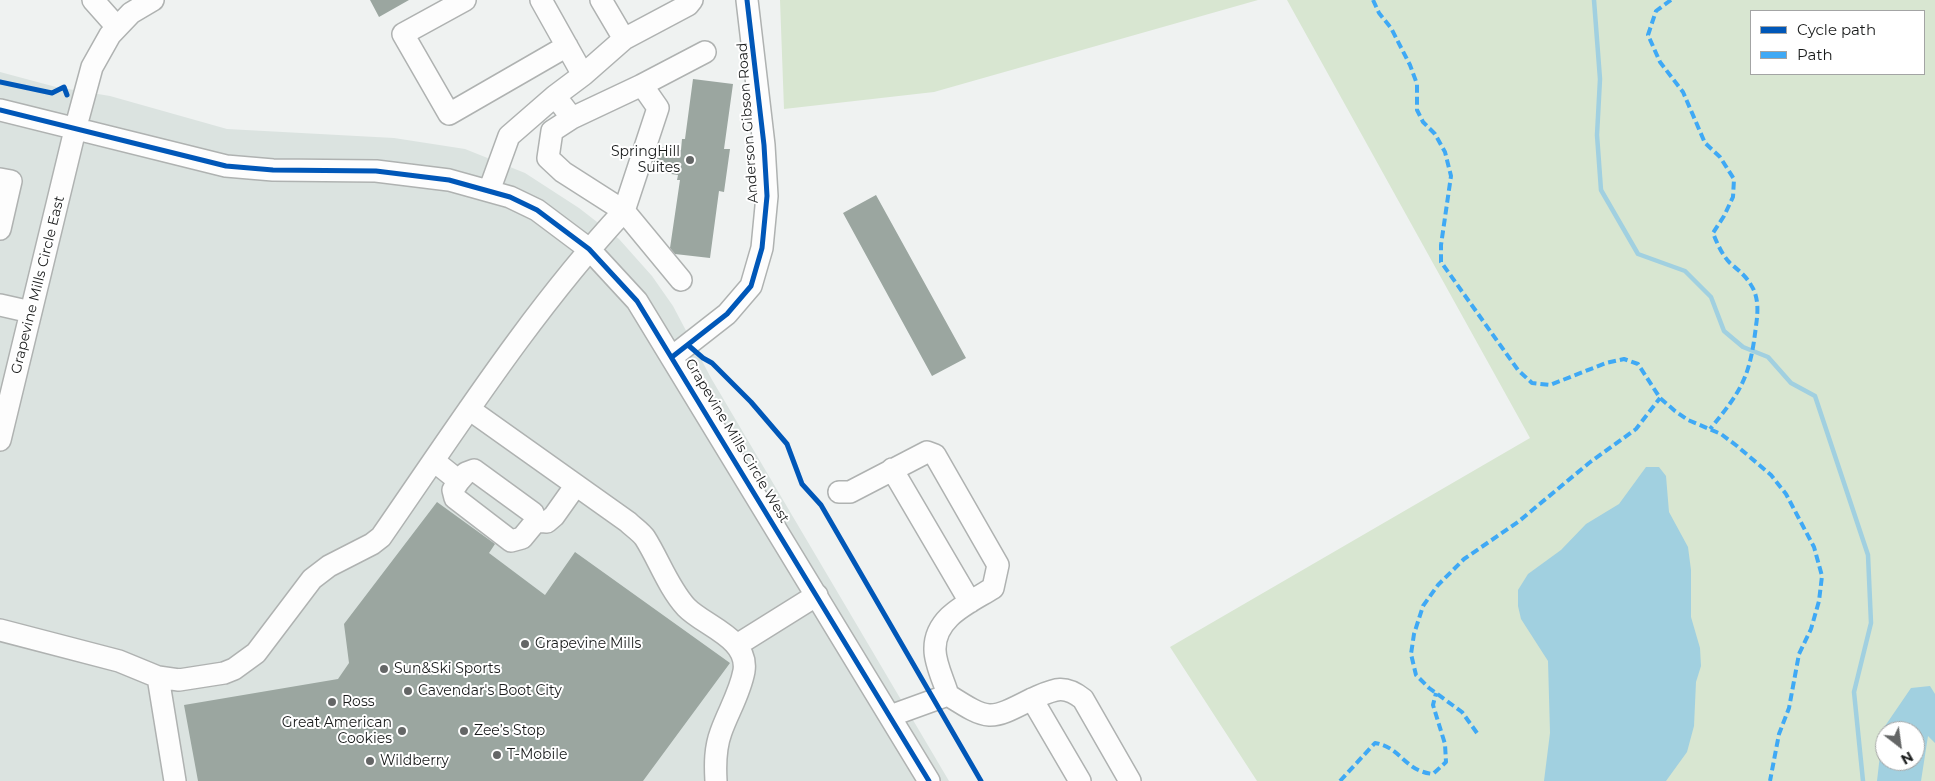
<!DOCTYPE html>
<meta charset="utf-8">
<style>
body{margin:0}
#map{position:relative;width:1935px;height:781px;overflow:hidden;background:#eff2f1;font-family:Montserrat,sans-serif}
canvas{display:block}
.legend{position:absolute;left:1750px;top:10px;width:175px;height:65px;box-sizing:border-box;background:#fff;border:1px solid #a3a4a4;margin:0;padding:6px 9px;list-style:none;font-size:15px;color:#191b1b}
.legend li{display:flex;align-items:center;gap:10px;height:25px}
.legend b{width:25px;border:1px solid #a3a4a4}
.north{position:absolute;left:1875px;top:721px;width:50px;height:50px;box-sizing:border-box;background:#fff;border:1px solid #a3a4a4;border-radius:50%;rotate:150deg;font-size:14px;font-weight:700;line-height:20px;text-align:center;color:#191b1b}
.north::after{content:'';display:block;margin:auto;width:18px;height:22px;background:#646666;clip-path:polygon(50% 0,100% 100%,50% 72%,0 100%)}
</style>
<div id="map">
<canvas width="1935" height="781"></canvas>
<ul class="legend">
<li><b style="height:6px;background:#0057b8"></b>Cycle path</li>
<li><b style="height:6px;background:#3fa9f5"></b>Path</li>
</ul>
<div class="north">N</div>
</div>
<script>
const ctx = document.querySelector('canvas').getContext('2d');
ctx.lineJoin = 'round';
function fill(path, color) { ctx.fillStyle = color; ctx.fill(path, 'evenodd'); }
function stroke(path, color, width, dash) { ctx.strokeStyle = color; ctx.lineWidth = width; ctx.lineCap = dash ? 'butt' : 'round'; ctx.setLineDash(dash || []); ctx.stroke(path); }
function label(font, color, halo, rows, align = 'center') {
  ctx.font = font + ' Montserrat,sans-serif'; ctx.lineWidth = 4; ctx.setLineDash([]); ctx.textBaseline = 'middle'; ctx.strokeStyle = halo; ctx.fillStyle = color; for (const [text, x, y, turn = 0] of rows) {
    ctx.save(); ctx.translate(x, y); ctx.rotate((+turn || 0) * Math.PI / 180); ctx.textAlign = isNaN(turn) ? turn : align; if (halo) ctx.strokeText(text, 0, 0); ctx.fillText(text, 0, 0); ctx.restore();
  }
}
fill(new Path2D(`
 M 0,72 L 56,87 L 110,96 L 227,129 L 394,138 L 465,149 L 525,173 L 579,208 L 619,239 L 652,276 L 673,306 L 711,378 L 949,781 L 0,781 Z`), '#dbe3e0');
fill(new Path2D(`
 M 780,0 L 1258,0 L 934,92 L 784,109 Z
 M 1287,0 L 1935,0 L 1935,781 L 1257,781 L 1170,647 L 1530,438 ZM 1751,11 L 1924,11 L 1924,74 L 1751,74 ZM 1885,731 L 1915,731 L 1915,761 L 1885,761 Z`), '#d8e6d1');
fill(new Path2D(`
 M 1646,467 L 1659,467 L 1666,476 L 1669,512 L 1688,547 L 1691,570 L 1691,617 L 1700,648 L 1701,666 L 1696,682 L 1694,726 L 1687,752 L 1666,781 L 1544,781 L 1550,733 L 1548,661 L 1521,619 L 1518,606 L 1518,590 L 1528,574 L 1561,550 L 1586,524 L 1619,504 Z
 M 1930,686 L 1935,694 L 1935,743 L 1928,736 L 1921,781 L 1877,781 L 1883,729 L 1911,688 ZM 1885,731 L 1915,731 L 1915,761 L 1885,761 Z`), '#a1d0e0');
stroke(new Path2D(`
 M 1594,0 L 1600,79 L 1597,135 L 1601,190 L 1638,254 L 1685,271 L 1711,297 L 1724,331 L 1743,347 L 1768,357 L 1791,383 L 1815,396 L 1868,555 L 1871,623 L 1854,692 L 1863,781`), '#a1d0e0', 4.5);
fill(new Path2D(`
 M 370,0 L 409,0 L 379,17 Z
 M 693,79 L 733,84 L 724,149 L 730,149 L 724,192 L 719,191 L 710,258 L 675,254 L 670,248 L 680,180 L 677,180 L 678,175 L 651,171 L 658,147 L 681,150 L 682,139 L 685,139 Z
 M 876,195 L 966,358 L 932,376 L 843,213 Z
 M 437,502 L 495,544 L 489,553 L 545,595 L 575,552 L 730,663 L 643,781 L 198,781 L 184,705 L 338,679 L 349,663 L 344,624 Z`), '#9ba6a0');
const minor = new Path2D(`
 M 93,0 L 117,27
 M 465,0 L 403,34 L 449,114 L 567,46
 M 541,0 L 583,75 L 555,96
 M 624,39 L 688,5 L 692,0
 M 583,75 L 624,39 L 601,0
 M 642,85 L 705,52
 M 0,110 L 226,166 L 273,170 L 376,171 L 449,180 L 510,197 L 537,210 L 589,249 L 637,301 L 929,781
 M 0,179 L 11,181 L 0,229
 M 489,191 L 509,136 L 555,96 L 572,118 L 552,131 L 548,158 L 563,172 L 624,211 L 658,108 L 642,85 L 572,118
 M 0,305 L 31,312
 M 672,357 L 727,314 L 751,286 L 762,248 L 767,196 L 764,145 L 747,0
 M 469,409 L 628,522 C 633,527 641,532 645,538 C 659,560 668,587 686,607 C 704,626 749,638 744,671 C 740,693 728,712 721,732 C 715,748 715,764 716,781
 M 0,440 L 75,130 L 92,67 L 110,35 L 131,13 L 153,0
 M 434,461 L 459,481 L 466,473 L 474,470 L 533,513 L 536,521 L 522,538 L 511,541 L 455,498 L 453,490 L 459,481
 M 892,469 L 970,602
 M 839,492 L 850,492 L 927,452 L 935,455 L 998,565 L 993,588 C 969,603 934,617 935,650 C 935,664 944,681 948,695 C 989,721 989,721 1032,699 L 1080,781
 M 536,521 L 547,522 L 554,516 L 576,485
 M 0,630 L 119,661 L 158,677 L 179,680 L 224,673 L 234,669 L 256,653 L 312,579 L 329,566 L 372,544 L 381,537 C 458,426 532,310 624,211 L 681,280
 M 737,645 L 817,595
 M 158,677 L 175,781
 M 1032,699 C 1053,690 1063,683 1083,699 L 1130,781
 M 890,716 L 948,695`);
stroke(minor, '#afb2b1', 24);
stroke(minor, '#fdfdfd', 21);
stroke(new Path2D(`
 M 1373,0 L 1379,13 L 1391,28 L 1410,65 L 1417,84 L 1417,110 L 1423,122 L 1435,134 L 1445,152 L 1451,176 L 1441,245 L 1441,262 L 1518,370 L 1532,383 L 1550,385 L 1606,363 L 1624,359 L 1638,364 L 1660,398 L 1675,411 L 1688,420 L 1721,434 L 1737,446 L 1771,475 L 1786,494 L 1814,547 L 1822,576 L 1819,601 L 1811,629 L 1799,654 L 1789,708 L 1779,734 L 1770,781
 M 1671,0 L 1656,11 L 1648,35 L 1660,62 L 1683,92 L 1705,143 L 1720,157 L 1734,179 L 1733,197 L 1724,216 L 1713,233 C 1717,243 1722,255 1730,263 C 1738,270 1746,276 1751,285 C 1759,297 1758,312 1756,326 C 1750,377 1742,390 1710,429
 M 1477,733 L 1462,712 L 1429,688 L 1416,675 L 1411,654 L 1414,634 L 1423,606 L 1438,585 L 1464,559 L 1518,522 L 1589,463 L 1636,429 L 1660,398
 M 1340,781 L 1375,743 C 1401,747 1404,771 1433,774 L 1446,762 L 1445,744 L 1433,705 L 1436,693`), '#3fa9f5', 4, [8, 4]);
stroke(new Path2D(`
 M 0,82 L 52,93 L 64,87 L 67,95
 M 0,110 L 226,166 L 273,170 L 376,171 L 449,180 L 510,197 L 537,210 L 589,249 L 637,301 L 929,781
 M 688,345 L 703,358 L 712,363 L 751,402 L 787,444 L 802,484 L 821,505 L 981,781
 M 672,357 L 727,314 L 751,286 L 762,248 L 767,196 L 764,145 L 747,0`), '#0057b8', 5);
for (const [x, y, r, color] of [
 [690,160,5,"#646666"],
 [525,644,5,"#646666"],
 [384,669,5,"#646666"],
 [408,691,5,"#646666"],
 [332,702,5,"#646666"],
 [402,731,5,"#646666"],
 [464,731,5,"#646666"],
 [497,755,5,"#646666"],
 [370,761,5,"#646666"]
]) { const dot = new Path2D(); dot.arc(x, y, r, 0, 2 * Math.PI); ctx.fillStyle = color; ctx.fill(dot); stroke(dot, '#fff', 2); }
label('14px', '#191b1b', '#fff', [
 ["Anderson Gibson Road",748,123,-94],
 ["Grapevine Mills Circle East",38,285,-76],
 ["Grapevine Mills Circle West",737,441,59]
]);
label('14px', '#191b1b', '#fff', [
 ["SpringHill",680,152,"right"],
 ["Suites",680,168,"right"],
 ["Grapevine Mills",535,644],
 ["Sun&Ski Sports",394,669],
 ["Cavendar's Boot City",418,691],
 ["Ross",342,702],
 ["Great American",392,723,"right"],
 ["Cookies",392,739,"right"],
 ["Zee’s Stop",474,731],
 ["T-Mobile",507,755],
 ["Wildberry",380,761]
], 'left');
</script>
